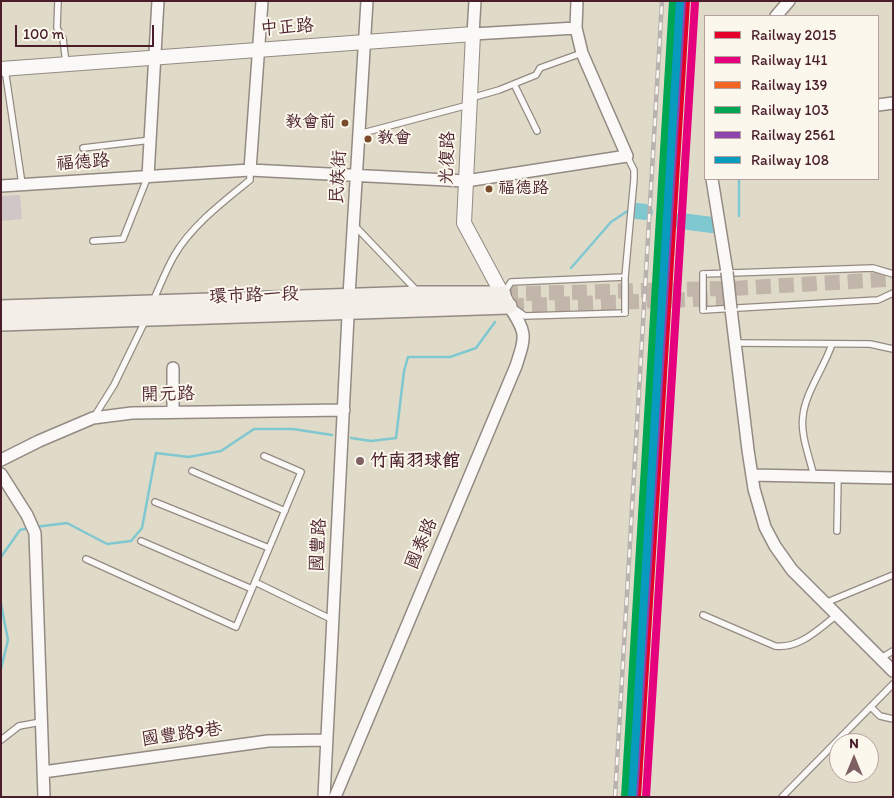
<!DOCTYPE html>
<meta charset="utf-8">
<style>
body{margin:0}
#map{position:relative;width:894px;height:798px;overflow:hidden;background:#e0dac8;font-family:Itim,sans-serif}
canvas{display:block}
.frame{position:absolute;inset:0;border:2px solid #4a1f2b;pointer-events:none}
.legend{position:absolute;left:704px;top:15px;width:175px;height:165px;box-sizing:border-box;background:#fbf7ec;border:1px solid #b4a19f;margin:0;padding:6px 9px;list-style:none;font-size:15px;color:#4a1f2b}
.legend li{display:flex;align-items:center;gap:10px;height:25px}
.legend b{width:25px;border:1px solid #b4a19f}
.north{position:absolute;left:829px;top:733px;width:50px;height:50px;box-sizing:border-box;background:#fbf7ec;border:1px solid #b4a19f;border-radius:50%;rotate:0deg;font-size:14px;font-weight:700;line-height:20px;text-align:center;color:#4a1f2b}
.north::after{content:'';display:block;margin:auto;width:18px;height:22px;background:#7e6062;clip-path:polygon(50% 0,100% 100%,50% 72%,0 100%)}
.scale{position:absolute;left:15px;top:25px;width:139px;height:22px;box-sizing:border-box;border:2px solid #4a1f2b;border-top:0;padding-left:6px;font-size:15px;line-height:18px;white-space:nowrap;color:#4a1f2b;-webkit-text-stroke:4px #fbf7ec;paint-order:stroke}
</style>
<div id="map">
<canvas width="894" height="798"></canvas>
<div class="frame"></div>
<ul class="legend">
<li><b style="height:6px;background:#e4002b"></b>Railway 2015</li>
<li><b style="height:6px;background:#e5007d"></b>Railway 141</li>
<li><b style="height:6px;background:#f26522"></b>Railway 139</li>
<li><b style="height:6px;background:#00a651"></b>Railway 103</li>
<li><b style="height:6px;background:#8e44ad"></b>Railway 2561</li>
<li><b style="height:6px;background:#079bbe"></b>Railway 108</li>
</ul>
<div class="north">N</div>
<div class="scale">100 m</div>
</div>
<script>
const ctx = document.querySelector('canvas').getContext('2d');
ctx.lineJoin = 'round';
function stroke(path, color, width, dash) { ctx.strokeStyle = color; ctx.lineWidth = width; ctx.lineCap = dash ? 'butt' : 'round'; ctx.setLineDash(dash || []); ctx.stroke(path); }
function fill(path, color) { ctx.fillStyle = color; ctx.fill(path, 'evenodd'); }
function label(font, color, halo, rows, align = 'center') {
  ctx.font = font + ' Itim,"LXGW WenKai TC",sans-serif'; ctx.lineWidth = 4; ctx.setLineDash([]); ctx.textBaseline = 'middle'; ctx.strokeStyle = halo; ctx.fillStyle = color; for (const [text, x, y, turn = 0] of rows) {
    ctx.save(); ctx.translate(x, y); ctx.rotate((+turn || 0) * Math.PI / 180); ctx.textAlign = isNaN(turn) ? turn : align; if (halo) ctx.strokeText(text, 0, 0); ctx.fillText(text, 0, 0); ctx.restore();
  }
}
stroke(new Path2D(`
 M 739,179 L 739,216
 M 571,268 L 611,222 L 629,210
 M 351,438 L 371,441 L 396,438 L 404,371 L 408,357 L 450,357 L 476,348 L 495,322
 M 35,527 L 67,523 L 107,544 L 131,541 L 142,528 L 156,453 L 189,457 L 221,451 L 254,429 L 293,429 L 332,435
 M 1,557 L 20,530 L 30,528
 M 1,604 L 8,640 L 1,669`), '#80c8d0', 2.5);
stroke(new Path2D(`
 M 637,211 L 645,212
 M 681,221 L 712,225`), '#80c8d0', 16);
fill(new Path2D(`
 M 20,195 L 22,219 L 1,221 L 1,196 Z`), '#cfc6c7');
stroke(new Path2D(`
 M 503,294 L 741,288 L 893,279
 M 509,306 L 735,298`), '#c2b5a9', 15, [15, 8]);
const service = new Path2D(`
 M 58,1 L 57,28 L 63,39 L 66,63
 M 5,69 L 22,184
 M 514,84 L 537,131
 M 471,98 L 499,90 L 536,75 L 540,68 L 582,53
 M 359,134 L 468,105
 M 83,148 L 151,140
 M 354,225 L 418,292
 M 93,241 L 123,239 L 148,176
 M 703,274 L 873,268 L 893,274
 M 504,293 L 511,282 L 625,277 L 634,179 L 634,170 L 627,156
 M 153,301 C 160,286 166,270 174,256 C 191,226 224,201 250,180 L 250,170
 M 515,309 L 525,316 L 625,313
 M 703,310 L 878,300 L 893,293
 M 736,343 L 870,344 L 893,349
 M 94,417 L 114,385 L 146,319
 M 192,471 L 285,511
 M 814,477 C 810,458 800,435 803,416 C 805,393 825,366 832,344
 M 155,502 L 269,548
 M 837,531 L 838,477
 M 141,541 L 252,589
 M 86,559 L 236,627 L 301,472 L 264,456
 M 255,582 L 333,620
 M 825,603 L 893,575
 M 703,615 L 775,646 C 800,649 818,629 837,615
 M 881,658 L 893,651
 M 871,707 L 880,716 L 893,719
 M 1,740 L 19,726 L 41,722
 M 782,797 L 893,684`);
const minor = new Path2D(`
 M 475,1 L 473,34 L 576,28
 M 776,16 L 789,1
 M 878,105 L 893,103
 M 250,170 L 262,1
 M 148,176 L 158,1
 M 712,179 L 727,272
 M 1,186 L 250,170 L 466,181 L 627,156 L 582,53 L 576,28 L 577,1
 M 731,309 L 748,450 L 754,489 L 765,527 L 775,546 L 792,570 L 893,671
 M 173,368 L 173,412
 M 1,460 L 39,441 L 93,418 L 132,413 L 344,410
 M 1,474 L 27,515 L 35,533 L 44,797
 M 752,475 L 893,478
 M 43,772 L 268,741 L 326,740
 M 324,797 L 349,296 L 367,1
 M 335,797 L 516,366 C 526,335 527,333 509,306`);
const tertiary = new Path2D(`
 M 1,69 L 473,34 L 464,223 L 507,303`);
const secondary = new Path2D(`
 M 1,308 L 420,294 L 503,294
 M 1,323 L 509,306`);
stroke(service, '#948a83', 8);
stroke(minor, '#948a83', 14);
stroke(tertiary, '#948a83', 16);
stroke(secondary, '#948a83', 18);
stroke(service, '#faf9f7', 5.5);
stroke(minor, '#faf9f7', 11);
stroke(tertiary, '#faf9f7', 14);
stroke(secondary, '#f3efe8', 15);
const rail = new Path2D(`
 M 615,797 L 662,1`);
stroke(rail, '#b8b2b1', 4.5);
stroke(rail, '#fbf7ec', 2.5, [8]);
const serviceBridge = new Path2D(`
 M 703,274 L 703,310
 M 625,277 L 625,313`);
const minorBridge = new Path2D(`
 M 727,272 L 731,309`);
stroke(serviceBridge, '#948a83', 8, []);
stroke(minorBridge, '#948a83', 14, []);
stroke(serviceBridge, '#faf9f7', 5.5);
stroke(minorBridge, '#faf9f7', 11);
stroke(new Path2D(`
 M 637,797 L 686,1`), '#e4002b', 8);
stroke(new Path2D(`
 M 646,797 L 695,2`), '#e5007d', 8);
stroke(new Path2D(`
 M 628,796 L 677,1`), '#f26522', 8);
stroke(new Path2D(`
 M 625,797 L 673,1`), '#00a651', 8);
stroke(new Path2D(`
 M 634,797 L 682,2`), '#8e44ad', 8);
stroke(new Path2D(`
 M 632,797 L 680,1`), '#079bbe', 8);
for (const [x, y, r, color] of [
 [345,123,4.5,"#7a4b2a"],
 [368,139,4.5,"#7a4b2a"],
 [489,189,4.5,"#7a4b2a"],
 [360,461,5,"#7e6062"]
]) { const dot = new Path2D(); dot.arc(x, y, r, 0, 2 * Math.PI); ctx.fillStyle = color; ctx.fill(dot); stroke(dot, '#fbf7ec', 2); }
label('17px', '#4a1f2b', '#fbf7ec', [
 ["教會前",336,123,"right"],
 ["教會",377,139],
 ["福德路",498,189]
], 'left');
label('18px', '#4a1f2b', '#fbf7ec', [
 ["中正路",287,28,-4],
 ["光復路",448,158,-88],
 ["福德路",83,163,-4],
 ["民族街",339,177,-87],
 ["環市路一段",254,296,-2],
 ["開元路",168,395,-1],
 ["國泰路",422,544,-67],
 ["國豐路",319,545,-87],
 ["國豐路9巷",182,735,-8]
]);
label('bold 18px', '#4a1f2b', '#fbf7ec', [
 ["竹南羽球館",370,461]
], 'left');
</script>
